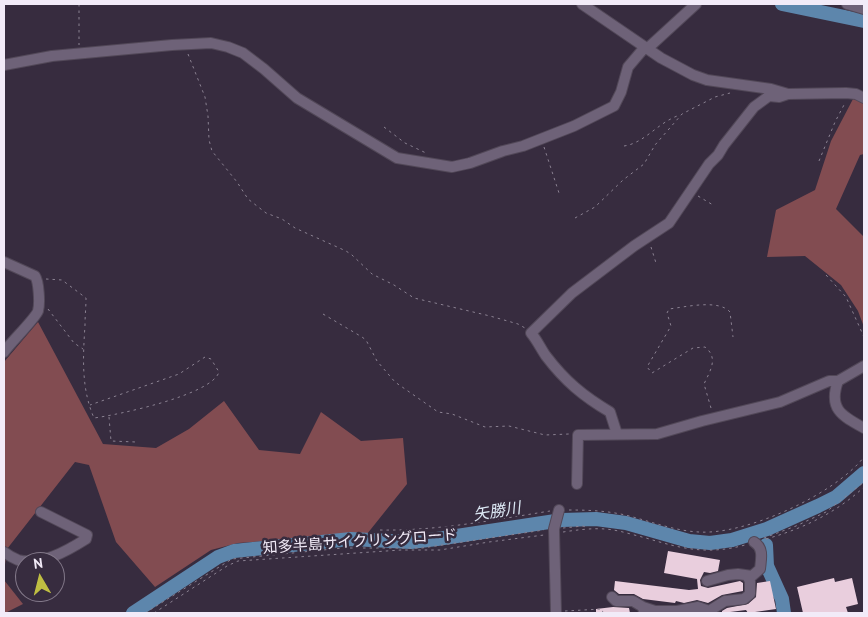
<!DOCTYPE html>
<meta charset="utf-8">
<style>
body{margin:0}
#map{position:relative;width:868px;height:617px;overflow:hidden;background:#372c3f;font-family:"PT Sans",sans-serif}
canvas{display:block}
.frame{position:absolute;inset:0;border:5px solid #f2ebf8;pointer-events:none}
.north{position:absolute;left:15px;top:552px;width:50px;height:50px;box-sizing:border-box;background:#372c3f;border:1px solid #827889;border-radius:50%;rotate:352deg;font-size:14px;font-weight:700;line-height:20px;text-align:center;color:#f2ebf8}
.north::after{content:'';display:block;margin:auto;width:18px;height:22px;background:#bfbe42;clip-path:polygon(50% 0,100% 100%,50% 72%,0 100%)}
</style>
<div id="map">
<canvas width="868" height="617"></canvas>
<div class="frame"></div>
<div class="north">N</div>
</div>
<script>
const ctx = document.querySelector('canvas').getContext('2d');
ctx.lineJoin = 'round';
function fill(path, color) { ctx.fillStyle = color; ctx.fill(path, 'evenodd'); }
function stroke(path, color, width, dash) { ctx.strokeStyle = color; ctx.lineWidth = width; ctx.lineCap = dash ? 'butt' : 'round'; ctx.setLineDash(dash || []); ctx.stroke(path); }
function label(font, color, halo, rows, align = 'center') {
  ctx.font = font + ' "PT Sans","Noto Sans JP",sans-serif'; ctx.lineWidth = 5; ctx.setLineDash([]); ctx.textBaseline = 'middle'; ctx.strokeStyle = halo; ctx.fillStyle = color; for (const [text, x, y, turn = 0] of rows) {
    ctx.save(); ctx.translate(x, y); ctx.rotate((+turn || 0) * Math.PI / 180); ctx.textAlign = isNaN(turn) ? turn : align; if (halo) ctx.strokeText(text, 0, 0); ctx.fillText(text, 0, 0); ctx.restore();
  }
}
fill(new Path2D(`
 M 853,99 L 860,99 L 864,102 L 864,154 L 860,155 L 836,209 L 864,237 L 864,327 L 858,311 L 841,285 L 805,256 L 767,257 L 776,210 L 815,190 L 831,141 Z
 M 38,322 L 103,444 L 156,448 L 189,429 L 224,401 L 259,450 L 300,454 L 321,412 L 361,441 L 403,438 L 407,484 L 367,534 L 238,543 L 211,550 L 155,587 L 116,542 L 89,465 L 75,462 L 7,549 L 4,572 L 4,362 Z
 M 4,580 L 23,604 L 5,613 L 4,611 Z`), '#824c51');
stroke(new Path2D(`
 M 782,4 L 864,21
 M 766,545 L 767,566 L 782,599 L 784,613
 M 133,613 L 218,557 L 234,551 L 351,539 L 411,542 L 437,539 L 562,520 L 596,519 L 626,523 L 689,541 L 710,543 L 732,540 L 767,529 L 818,506 L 836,497 L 864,473`), '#5d86ac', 14);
fill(new Path2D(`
 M 668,551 L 720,560 L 718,571 L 710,573 L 704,572 L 700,580 L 701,586 L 708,588 L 740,581 L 743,583 L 743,591 L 722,595 L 708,603 L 697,600 L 684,603 L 676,601 L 675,603 L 643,599 L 634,594 L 619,594 L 614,590 L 615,581 L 689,590 L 698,589 L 697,579 L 664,573 Z
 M 834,578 L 835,582 L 852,578 L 858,604 L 846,607 L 848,613 L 803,613 L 797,587 Z
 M 770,581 L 776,609 L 748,613 L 746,610 L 722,613 L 722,611 L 727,608 L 748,604 L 756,597 L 757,583 Z
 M 613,607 L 629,608 L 630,613 L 596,613 L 596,609 Z`), '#e9cedd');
const minor = new Path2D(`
 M 582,4 L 661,58 L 693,75 L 707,80 L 771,89 L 788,94
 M 847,4 L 864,9
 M 648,48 L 696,4
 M 4,65 L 52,56 L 172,45 L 211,43 L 228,47 L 243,53 L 264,69 L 297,98 L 397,158 L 452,167 L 470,163 L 503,151 L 523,146 L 574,126 L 614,106 L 621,92 L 628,67 L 645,47
 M 4,262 L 35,276 C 39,282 40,304 38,311 C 35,319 10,343 4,352
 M 838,381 C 828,409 842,416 864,428
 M 617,434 L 610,412 C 583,396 565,381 546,356 C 541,349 537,340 531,333 L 572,293 L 634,246 L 669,223 L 709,164 L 718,155 L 724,145 L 754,107 L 769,96 L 779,97 L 788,94 L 846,93 L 856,94 L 864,98
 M 577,484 L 578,435 L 657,434 L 702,421 L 780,402 L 829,381 L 838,381 L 864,366
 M 4,552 C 8,555 13,558 18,560 C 41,566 67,551 86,539 L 87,535 L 41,512
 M 707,581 L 728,575 L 738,574 L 752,576 L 760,569 C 761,559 764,548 754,542
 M 612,597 L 616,601 L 633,601 L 643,607 L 644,613
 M 643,607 L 655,611 L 677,611 L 677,613
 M 677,611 L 698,607 L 709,611 L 725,601 L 744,599 L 750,594 L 750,581 L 747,576
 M 556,613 L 554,529 L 559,510`);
stroke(minor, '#524858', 12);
stroke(new Path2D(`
 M 79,4 L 79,45
 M 188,54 L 205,97 L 208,116 L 209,140 L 212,151 L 237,182 L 248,199 L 266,213 L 282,219 L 295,228 L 346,251 L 352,255 L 372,274 L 394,285 L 414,298 L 490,316 L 518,324 L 525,328
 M 384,127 L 405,143 L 426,153
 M 624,146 C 645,143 658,122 680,115
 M 544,147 L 559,193
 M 819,161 L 835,122 L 845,103
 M 698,196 L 713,205
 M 575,218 L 595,207 L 623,180 L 644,164 L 655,145 L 682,114 L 715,97 L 730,93
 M 651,247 L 656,263
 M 826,275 L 846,297 L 864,337
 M 46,279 L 62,280 L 86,298 C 86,307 85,316 85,325 C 83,357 81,388 94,418 C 117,415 212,395 219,372 L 211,359 L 205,357 L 179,374 L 90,405
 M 48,309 L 74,343 L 83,349
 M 323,314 L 362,337 L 366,340 L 377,361 L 395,382 L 438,412 L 452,414 L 485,427 L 509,426 L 545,435 L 569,434
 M 711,408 L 704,384 C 710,371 719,358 705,347 L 693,348 L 652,373 L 647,367 L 671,326 L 667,313 L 669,309 C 685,307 719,299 730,312 L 733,337
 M 109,417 L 111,441 L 136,442
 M 569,510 C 591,510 612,511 633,517 C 655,523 677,531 699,532 C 747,535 835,494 864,457
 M 563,528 L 583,526 L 588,528
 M 380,530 C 437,531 493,520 550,511
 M 563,532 C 577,530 591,528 605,529 C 619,530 633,535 646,538 C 682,549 708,555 745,545
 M 764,538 L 796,526 L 826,512 L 864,482
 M 766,539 C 802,529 836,513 864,487
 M 565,611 L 602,609 L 603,613
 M 145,613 L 232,559 L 343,548 L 422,548 L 544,530
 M 154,613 L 227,566 L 238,561 L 401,550 L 440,550 L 489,542 L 544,535`), '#8b8292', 1, [2.5, 4]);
stroke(minor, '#6e6278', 10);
label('15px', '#f2ebf8', '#372c3f', [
 ["知多半島サイクリングロード",360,542,-4]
]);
label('italic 16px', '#dae6f2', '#372c3f', [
 ["矢勝川",497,512,-9]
]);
</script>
